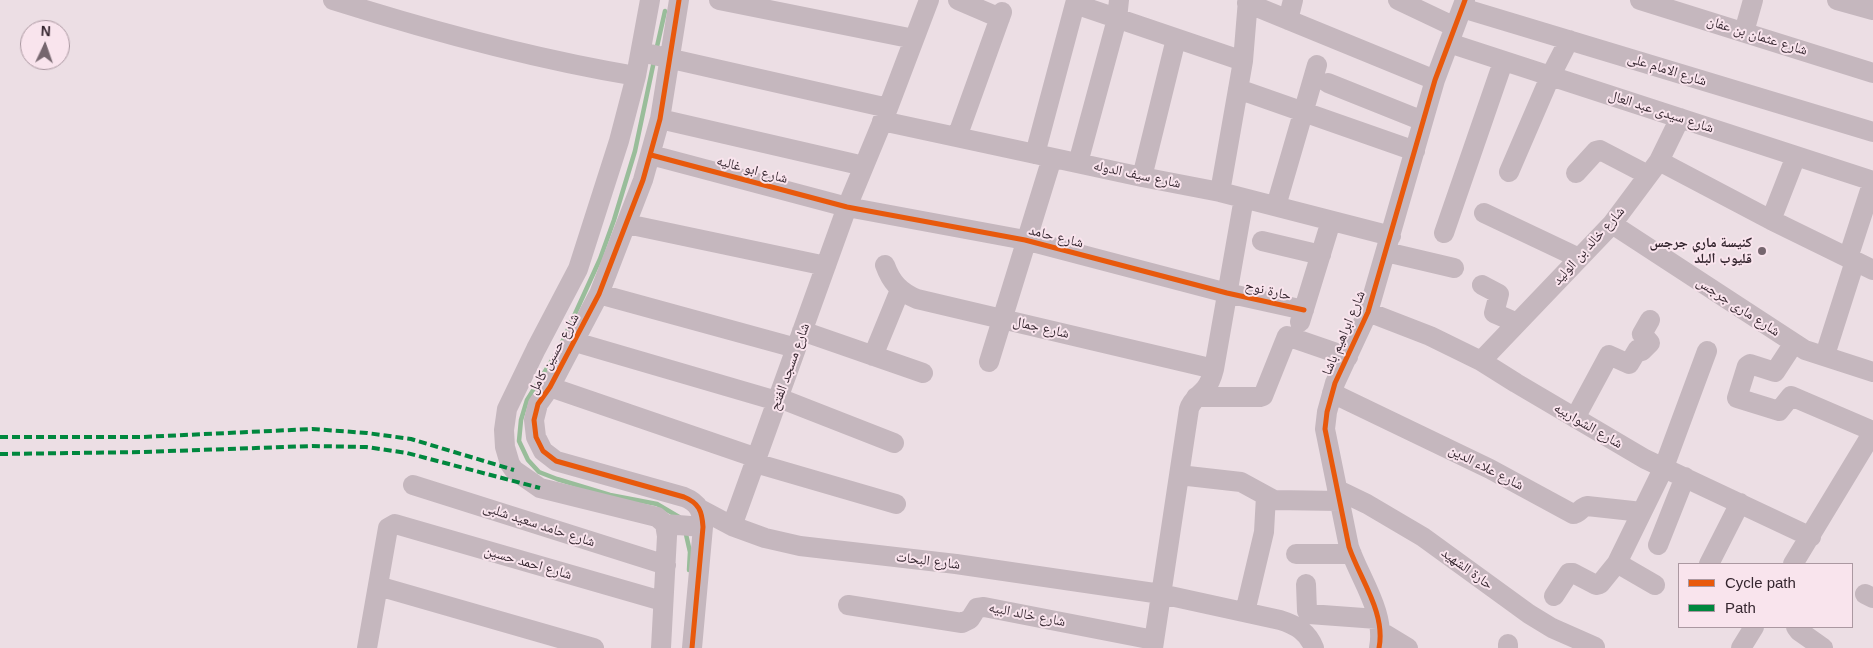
<!DOCTYPE html>
<meta charset="utf-8">
<style>
body{margin:0}
#map{position:relative;width:1873px;height:648px;overflow:hidden;background:#ecdee4;font-family:Arial,sans-serif}
canvas{display:block}
.legend{position:absolute;left:1678px;top:563px;width:175px;height:65px;box-sizing:border-box;background:#f9e4ed;border:1px solid #ab98a1;margin:0;padding:6px 9px;list-style:none;font-size:15px;color:#35262f}
.legend li{display:flex;align-items:center;gap:10px;height:25px}
.legend b{width:25px;border:1px solid #ab98a1}
.north{position:absolute;left:20px;top:20px;width:50px;height:50px;box-sizing:border-box;background:#f9e4ed;border:1px solid #ab98a1;border-radius:50%;rotate:3deg;font-size:14px;font-weight:700;line-height:20px;text-align:center;color:#35262f}
.north::after{content:'';display:block;margin:auto;width:18px;height:22px;background:#75666e;clip-path:polygon(50% 0,100% 100%,50% 72%,0 100%)}
</style>
<div id="map">
<canvas width="1873" height="648"></canvas>
<ul class="legend">
<li><b style="height:6px;background:#e8590c"></b>Cycle path</li>
<li><b style="height:6px;background:#00873e"></b>Path</li>
</ul>
<div class="north">N</div>
</div>
<script>
const ctx = document.querySelector('canvas').getContext('2d');
ctx.lineJoin = 'round';
function stroke(path, color, width, dash) { ctx.strokeStyle = color; ctx.lineWidth = width; ctx.lineCap = dash ? 'butt' : 'round'; ctx.setLineDash(dash || []); ctx.stroke(path); }
function label(font, color, halo, rows, align = 'center') {
  ctx.font = font + ' Arial,"Noto Naskh Arabic",sans-serif'; ctx.lineWidth = 4; ctx.setLineDash([]); ctx.textBaseline = 'middle'; ctx.strokeStyle = halo; ctx.fillStyle = color; for (const [text, x, y, turn = 0] of rows) {
    ctx.save(); ctx.translate(x, y); ctx.rotate((+turn || 0) * Math.PI / 180); ctx.textAlign = isNaN(turn) ? turn : align; if (halo) ctx.strokeText(text, 0, 0); ctx.fillText(text, 0, 0); ctx.restore();
  }
}
stroke(new Path2D(`
 M 656,51 L 665,11
 M 654,61 L 635,151 L 614,220 L 600,259 L 559,349 L 527,400 L 521,420 L 519,441 L 528,460 L 539,472 L 557,479 L 610,495 L 657,504 L 679,517
 M 685,530 L 690,552 L 689,570`), '#99bd9a', 4.5);
stroke(new Path2D(`
 M 333,0 C 431,31 534,59 636,76
 M 650,0 L 636,76 L 619,141 L 578,269 L 536,349 L 507,409 L 504,430 L 505,447 L 510,464 L 514,470 L 540,488 L 657,517 L 665,524 L 667,536 L 661,648
 M 679,0 L 660,119 L 643,180 L 599,294 L 550,387 L 538,404 L 534,420 L 536,437 L 543,451 L 556,461 L 684,497 C 699,503 702,511 703,527 L 692,648
 M 719,0 L 914,39
 M 958,0 L 1000,18
 M 1398,0 L 1455,27
 M 1640,0 L 1873,73
 M 1837,0 L 1873,10
 M 1247,3 L 1435,80
 M 1462,8 L 1873,132
 M 1288,20 L 1293,0
 M 1744,32 L 1753,0
 M 1449,43 L 1873,181
 M 641,52 L 888,108
 M 1328,83 L 1423,121
 M 1238,89 L 1415,151
 M 660,119 L 864,166
 M 882,121 L 1142,177 L 1220,192 L 1391,236
 M 957,137 L 1002,12
 M 1035,154 L 1075,4 L 1243,61
 M 651,155 L 847,207 L 1025,240 L 1227,293 L 1304,310
 M 1659,161 L 1771,220 L 1873,270
 M 1078,163 L 1117,19 L 1119,0
 M 1509,172 L 1550,77 L 1569,40
 M 1576,173 L 1596,151 L 1600,150 L 1648,175
 M 1142,177 L 1176,39
 M 1220,192 L 1243,61 L 1248,0
 M 1276,206 L 1317,65
 M 1484,213 L 1579,258
 M 1771,220 L 1796,156
 M 627,224 L 826,266
 M 1612,224 L 1805,350 L 1873,372
 M 1444,233 L 1503,62
 M 1262,241 L 1321,255
 M 1386,252 L 1454,268
 M 1848,258 L 1873,181
 M 885,265 C 891,282 900,292 917,299 L 1214,369
 M 1482,285 L 1499,294 L 1494,313 L 1517,323
 M 599,294 L 796,348
 M 1368,312 L 1430,336 L 1481,361 L 1516,383 L 1645,459 L 1811,537
 M 1300,322 L 1331,221
 M 802,331 L 923,373
 M 575,342 L 777,401
 M 1794,343 L 1775,372 L 1750,364 L 1747,366 L 1737,398 L 1779,411 L 1791,396 L 1873,431
 M 1825,355 L 1855,261
 M 873,356 L 900,290
 M 1481,361 L 1612,224 L 1659,161 L 1680,118
 M 989,362 L 1052,158
 M 550,387 L 757,458
 M 1332,393 L 1490,469 L 1573,514 C 1579,514 1581,507 1587,506 L 1642,512
 M 1196,397 L 1260,397 L 1263,396 L 1287,336 L 1348,357
 M 779,398 L 894,443
 M 1575,418 L 1609,355 L 1629,364 L 1638,349 L 1642,351 L 1650,343 L 1642,334 L 1650,320
 M 755,463 L 896,504
 M 1179,475 L 1241,482 L 1274,500 L 1340,501
 M 413,485 L 666,565
 M 1338,490 L 1367,504 L 1423,537 L 1529,614 L 1552,628 L 1595,647
 M 700,509 L 732,526 L 765,538 L 800,546 L 956,564 L 1161,594 L 1280,620 C 1296,625 1308,632 1314,648
 M 665,524 L 703,527
 M 732,526 L 847,207 L 888,108 L 929,0
 M 1658,545 L 1685,477
 M 1296,554 L 1352,554
 M 1617,563 L 1655,585
 M 1709,564 L 1740,503
 M 1793,564 L 1873,432
 M 1306,584 L 1307,611 L 1309,614 L 1377,619
 M 378,586 L 594,648
 M 1865,594 L 1873,598
 M 1554,596 L 1569,573 L 1573,573 L 1596,585 L 1600,584 L 1617,563 L 1664,467 L 1707,351
 M 848,605 L 962,623 L 970,619 L 977,608 L 984,607 L 1154,640
 M 1245,612 L 1264,532 L 1266,496
 M 1796,627 L 1799,631 L 1823,648
 M 1380,631 L 1408,648
 M 367,648 L 388,528 L 395,524 L 662,601
 M 1153,648 L 1189,409 C 1192,399 1199,396 1205,389 C 1210,383 1212,377 1214,369 L 1244,198
 M 1379,648 C 1386,613 1360,579 1349,547 L 1325,429 L 1327,412 L 1335,383 L 1368,312 L 1435,80 L 1465,0
 M 1508,648 L 1508,644
 M 1741,648 L 1754,627`), '#c5b7be', 20);
stroke(new Path2D(`
 M 0,437 L 142,437 L 312,429 L 367,433 L 411,439 L 514,470
 M 0,454 L 143,452 L 312,446 L 366,447 L 407,453 L 540,488`), '#00873e', 4, [8, 4]);
stroke(new Path2D(`
 M 679,0 L 660,119 L 643,180 L 599,294 L 550,387 L 538,404 L 534,420 L 536,437 L 543,451 L 556,461 L 684,497 C 699,503 702,511 703,527 L 692,648
 M 651,155 L 847,207 L 1025,240 L 1227,293 L 1304,310
 M 1379,648 C 1386,613 1360,579 1349,547 L 1325,429 L 1327,412 L 1335,383 L 1368,312 L 1435,80 L 1465,0`), '#e8590c', 5);
for (const [x, y, r, color] of [
 [1762,251,5,"#75666e"]
]) { const dot = new Path2D(); dot.arc(x, y, r, 0, 2 * Math.PI); ctx.fillStyle = color; ctx.fill(dot); stroke(dot, '#f9e4ed', 2); }
label('14px', '#35262f', '#f9e4ed', [
 ["شارع عثمان بن عفان",1757,36,17],
 ["شارع الامام على",1667,70,17],
 ["شارع سيدى عبد العال",1661,112,18],
 ["شارع ابو غاليه",752,170,15],
 ["شارع سيف الدوله",1137,175,12],
 ["شارع حامد",1056,237,14],
 ["شارع خالد بن الوليد",1589,246,-48],
 ["حارة نوح",1268,291,13],
 ["شارع مارى جرجس",1738,307,33],
 ["شارع جمال",1041,328,13],
 ["شارع ابراهيم باشا",1344,333,-67],
 ["شارع حسين كامل",554,354,-61],
 ["شارع مسجد الفتح",790,367,-70],
 ["شارع الشواربيه",1588,426,30],
 ["شارع علاء الدين",1486,468,27],
 ["شارع حامد سعيد شلبى",539,525,18],
 ["شارع البحات",928,561,7],
 ["شارع احمد حسين",528,563,16],
 ["حارة الشهيد",1467,569,36],
 ["شارع خالد البيه",1027,615,11]
]);
label('bold 14px', '#35262f', '#f9e4ed', [
 ["كنيسة ماري جرجس",1752,243],
 ["قليوب البلد",1752,259]
], 'right');
</script>
